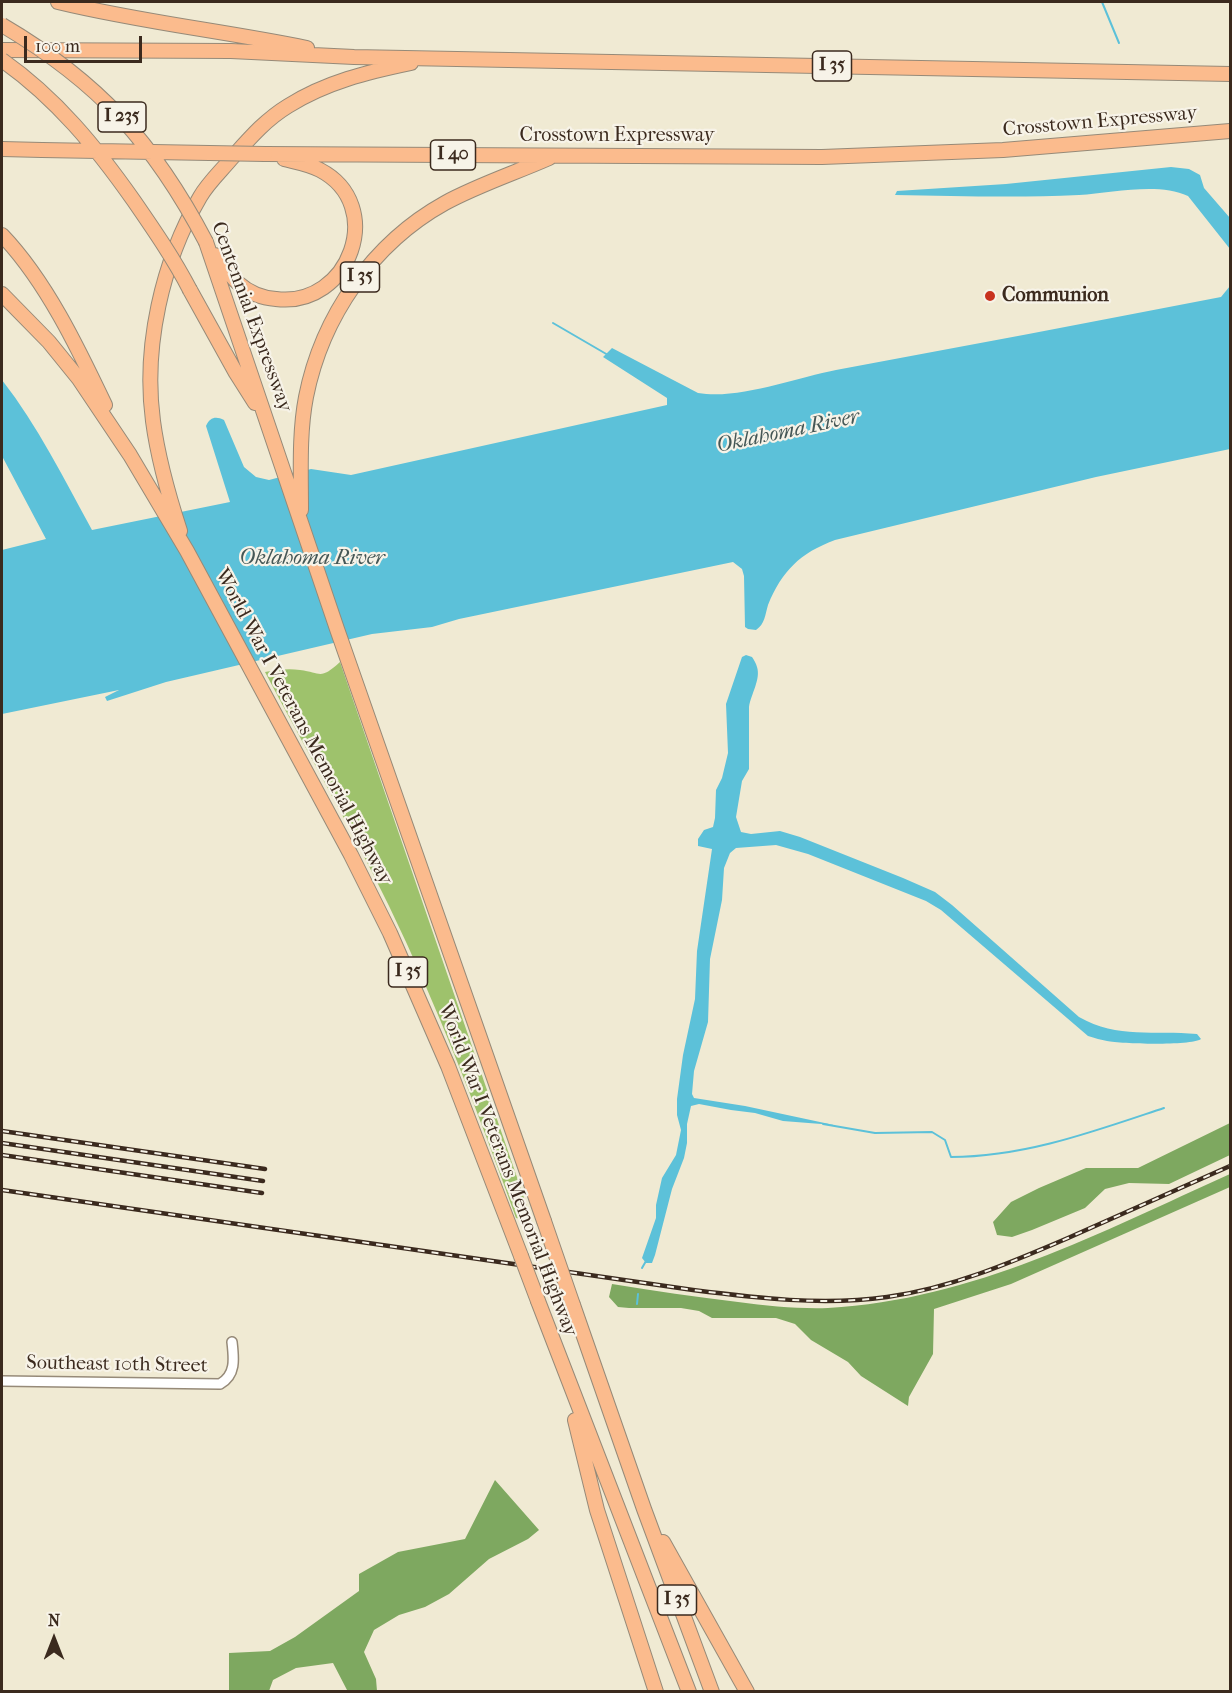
<!DOCTYPE html>
<style>
body{margin:0}
#map{position:relative;width:1232px;height:1693px;overflow:hidden;background:#f0ead3;font-family:"IM FELL French Canon",serif}
canvas{display:block}
.frame{position:absolute;inset:0;border:3px solid #3b2a1e;pointer-events:none}
.north{position:absolute;left:24px;top:1609px;width:60px;height:60px;-webkit-text-stroke:4px #f7f3e8;paint-order:stroke;rotate:0deg;font-size:16px;font-weight:700;line-height:24px;text-align:center;color:#3b2a1e}
.north::after{content:'';display:block;margin:auto;width:21px;height:27px;background:#3b2a1e;clip-path:polygon(50% 0,100% 100%,50% 72%,0 100%)}
.scale{position:absolute;left:24px;top:36px;width:118px;height:27px;box-sizing:border-box;border:3px solid #3b2a1e;border-top:0;padding-left:8px;font-size:18px;line-height:21px;white-space:nowrap;color:#3b2a1e;-webkit-text-stroke:4px #f7f3e8;paint-order:stroke}
</style>
<div id="map">
<canvas width="1232" height="1693"></canvas>
<div class="frame"></div>
<div class="north">N</div>
<div class="scale">100 m</div>
</div>
<script>
const ctx = document.querySelector('canvas').getContext('2d');
ctx.lineJoin = 'round';
function fill(path, color) { ctx.fillStyle = color; ctx.fill(path, 'evenodd'); }
function stroke(path, color, width, dash) { ctx.strokeStyle = color; ctx.lineWidth = width; ctx.lineCap = dash ? 'butt' : 'round'; ctx.setLineDash(dash || []); ctx.stroke(path); }
function label(font, color, halo, rows, align = 'center') {
  ctx.font = font + ' "IM FELL French Canon",serif'; ctx.lineWidth = 4.5; ctx.setLineDash([]); ctx.textBaseline = 'middle'; ctx.strokeStyle = halo; ctx.fillStyle = color; for (const [text, x, y, turn = 0] of rows) {
    ctx.save(); ctx.translate(x, y); ctx.rotate((+turn || 0) * Math.PI / 180); ctx.textAlign = isNaN(turn) ? turn : align; if (halo) ctx.strokeText(text, 0, 0); ctx.fillText(text, 0, 0); ctx.restore();
  }
}
fill(new Path2D(`
 M 340,662 L 532,1221 L 516,1218 C 478,1112 438,1007 389,906 C 350,826 306,750 265,672 C 276,670 288,668 300,670 C 322,673 320,680 340,662 Z`), '#9ec26c');
fill(new Path2D(`
 M 1230,1123 L 1230,1155 L 1169,1184 L 1129,1183 L 1105,1189 L 1085,1208 L 1032,1230 L 1012,1237 L 997,1235 L 993,1222 L 1011,1202 L 1039,1188 L 1086,1168 L 1138,1168 Z
 M 1230,1174 L 1230,1187 L 1011,1284 L 934,1309 L 933,1354 L 909,1397 L 908,1406 L 861,1376 L 848,1362 L 811,1340 L 795,1324 L 776,1318 L 712,1318 L 699,1311 L 681,1308 L 629,1308 L 618,1307 L 609,1297 L 612,1284 C 654,1291 696,1297 738,1302 C 768,1306 799,1309 828,1308 C 973,1300 1101,1232 1230,1174 Z
 M 495,1480 L 539,1530 L 528,1539 L 489,1559 L 449,1594 L 425,1607 L 399,1615 L 374,1630 L 364,1652 L 376,1679 L 377,1691 L 346,1691 L 347,1690 L 333,1663 L 296,1668 L 273,1680 L 269,1691 L 229,1691 L 229,1653 L 270,1651 L 295,1637 L 359,1591 L 359,1574 L 398,1552 L 465,1539 Z`), '#7ea860');
fill(new Path2D(`
 M 1171,167 L 1189,169 L 1200,175 L 1204,188 L 1230,218 L 1230,249 L 1188,196 C 1158,182 1112,193 1079,195 C 1018,198 956,196 895,195 L 897,191 L 1006,184 Z
 M 1230,286 L 1230,449 L 1096,477 L 835,540 C 800,553 782,571 768,605 C 765,615 765,624 756,630 L 748,629 L 745,627 L 744,576 L 742,569 L 733,562 L 459,619 L 432,627 L 372,634 L 166,682 L 107,701 L 105,697 L 119,690 L 2,714 L 2,550 L 46,539 L 2,456 L 2,380 C 38,426 64,479 92,530 L 230,502 L 206,426 C 210,417 216,416 224,420 L 244,467 L 256,477 L 269,480 L 311,469 L 351,475 L 667,405 L 667,398 L 603,357 L 612,348 L 698,393 C 738,400 795,378 836,370 C 964,346 1093,322 1221,297 Z
 M 746,655 L 752,657 C 754,660 756,663 757,667 C 761,679 751,694 749,707 L 749,769 L 742,781 L 736,817 L 741,832 L 751,834 L 780,831 L 800,837 L 903,878 L 935,892 L 952,905 L 1079,1017 C 1118,1039 1154,1030 1197,1034 L 1201,1039 C 1190,1046 1121,1044 1107,1041 C 1101,1040 1095,1038 1088,1036 L 941,910 L 926,901 L 808,854 L 776,845 L 736,848 L 730,853 L 724,868 L 722,900 L 710,959 L 708,1022 L 694,1071 L 692,1094 L 694,1098 L 745,1106 L 834,1125 L 783,1121 L 755,1113 L 731,1110 L 699,1104 L 691,1106 L 687,1124 L 687,1143 L 684,1158 L 672,1189 L 655,1255 L 652,1263 L 646,1263 L 642,1258 L 656,1218 L 656,1205 L 662,1178 L 676,1155 L 681,1130 L 677,1115 L 677,1099 L 683,1055 L 695,999 L 697,951 L 712,849 L 698,846 L 698,839 L 704,830 L 713,827 L 715,818 L 716,790 L 722,778 L 728,753 L 726,704 L 742,657 Z`), '#5cc1d9');
stroke(new Path2D(`
 M 1102,2 L 1119,43
 M 553,323 L 608,355
 M 823,1124 L 875,1133 L 932,1132 L 945,1140 L 951,1157 C 1025,1157 1095,1131 1164,1108
 M 642,1268 L 646,1261
 M 637,1304 L 638,1294`), '#5cc1d9', 2);
const minor = new Path2D(`
 M 2,1381 L 220,1384 C 236,1375 234,1359 232,1342`);
const highway = new Path2D(`
 M 58,2 C 140,22 224,31 307,48
 M 2,50 L 231,51 L 354,57 L 1230,74
 M 2,149 L 42,150
 M 265,154 L 822,157 L 1003,150 L 1230,131
 M 2,235 C 46,281 78,348 105,405
 M 206,242 L 337,629 L 544,1221
 M 215,255 C 223,264 229,275 238,283 C 248,292 262,298 276,299 C 350,308 387,205 320,170 C 309,164 296,162 284,159
 M 190,290 L 236,373 L 255,403
 M 2,294 L 49,342 L 79,379 L 130,455 L 187,551 L 351,855 L 390,933 L 448,1066 L 521,1256
 M 301,510 C 301,472 299,433 306,397 C 322,316 373,243 445,203 C 478,185 515,173 549,158
 M 180,531 C 168,494 158,459 153,421 C 143,347 162,262 200,197 C 208,183 221,171 231,159 C 249,139 265,120 288,106 C 326,82 368,72 411,63
 M 538,1301 L 689,1692
 M 573,1305 L 644,1509 L 712,1692
 M 575,1420 L 597,1510 L 656,1692
 M 663,1542 L 747,1692`);
stroke(minor, '#968a78', 12);
stroke(highway, '#968a78', 16);
stroke(minor, '#fff', 9);
stroke(highway, '#fbbb8d', 14);
const rail = new Path2D(`
 M 2,1131 L 265,1169
 M 2,1143 L 263,1181
 M 2,1155 L 262,1193
 M 2,1190 L 693,1290 C 757,1298 822,1306 887,1297 C 951,1288 1010,1263 1068,1238 C 1122,1214 1176,1190 1230,1166`);
stroke(rail, '#3b2a1e', 4.5);
stroke(rail, '#f7f3e8', 2, [7]);
const highwayBridge = new Path2D(`
 M 2,25 C 99,82 154,143 206,242
 M 2,60 C 56,98 96,147 134,201 C 154,230 174,259 190,290
 M 42,150 L 265,154
 M 544,1221 L 573,1305
 M 521,1256 L 538,1301`);
stroke(highwayBridge, '#968a78', 16, []);
stroke(highwayBridge, '#fbbb8d', 14);
for (const [x, y, r, color] of [
 [990,296,6,"#c8321e"]
]) { const dot = new Path2D(); dot.arc(x, y, r, 0, 2 * Math.PI); ctx.fillStyle = color; ctx.fill(dot); stroke(dot, '#f7f3e8', 2); }
for (const [x, y, w] of [
 [832,66,39],
 [122,117,48],
 [453,155,45],
 [360,277,39],
 [408,972,39],
 [677,1600,39]
]) { const box = new Path2D(); box.roundRect(x - w / 2, y - 15, w, 30, 4.5); ctx.fillStyle = '#f7f3e8'; ctx.fill(box); stroke(box, '#3b2a1e', 1.5); }
label('bold 18px', '#3b2a1e', null, [
 ["I 35",832,66],
 ["I 235",122,117],
 ["I 40",453,155],
 ["I 35",360,277],
 ["I 35",408,972],
 ["I 35",677,1600]
]);
label('20px', '#3b2a1e', '#f7f3e8', [
 ["Crosstown Expressway",1100,122,-5],
 ["Crosstown Expressway",617,136],
 ["Centennial Expressway",251,317,70],
 ["World War I Veterans Memorial Highway",303,727,62],
 ["World War I Veterans Memorial Highway",507,1170,69],
 ["Southeast 10th Street",117,1365,1]
]);
label('bold 20px', '#3b2a1e', '#f7f3e8', [
 ["Communion",1002,296]
], 'left');
label('italic 21px', '#455756', '#f7f3e8', [
 ["Oklahoma River",788,432,-12],
 ["Oklahoma River",312,559]
]);
</script>
